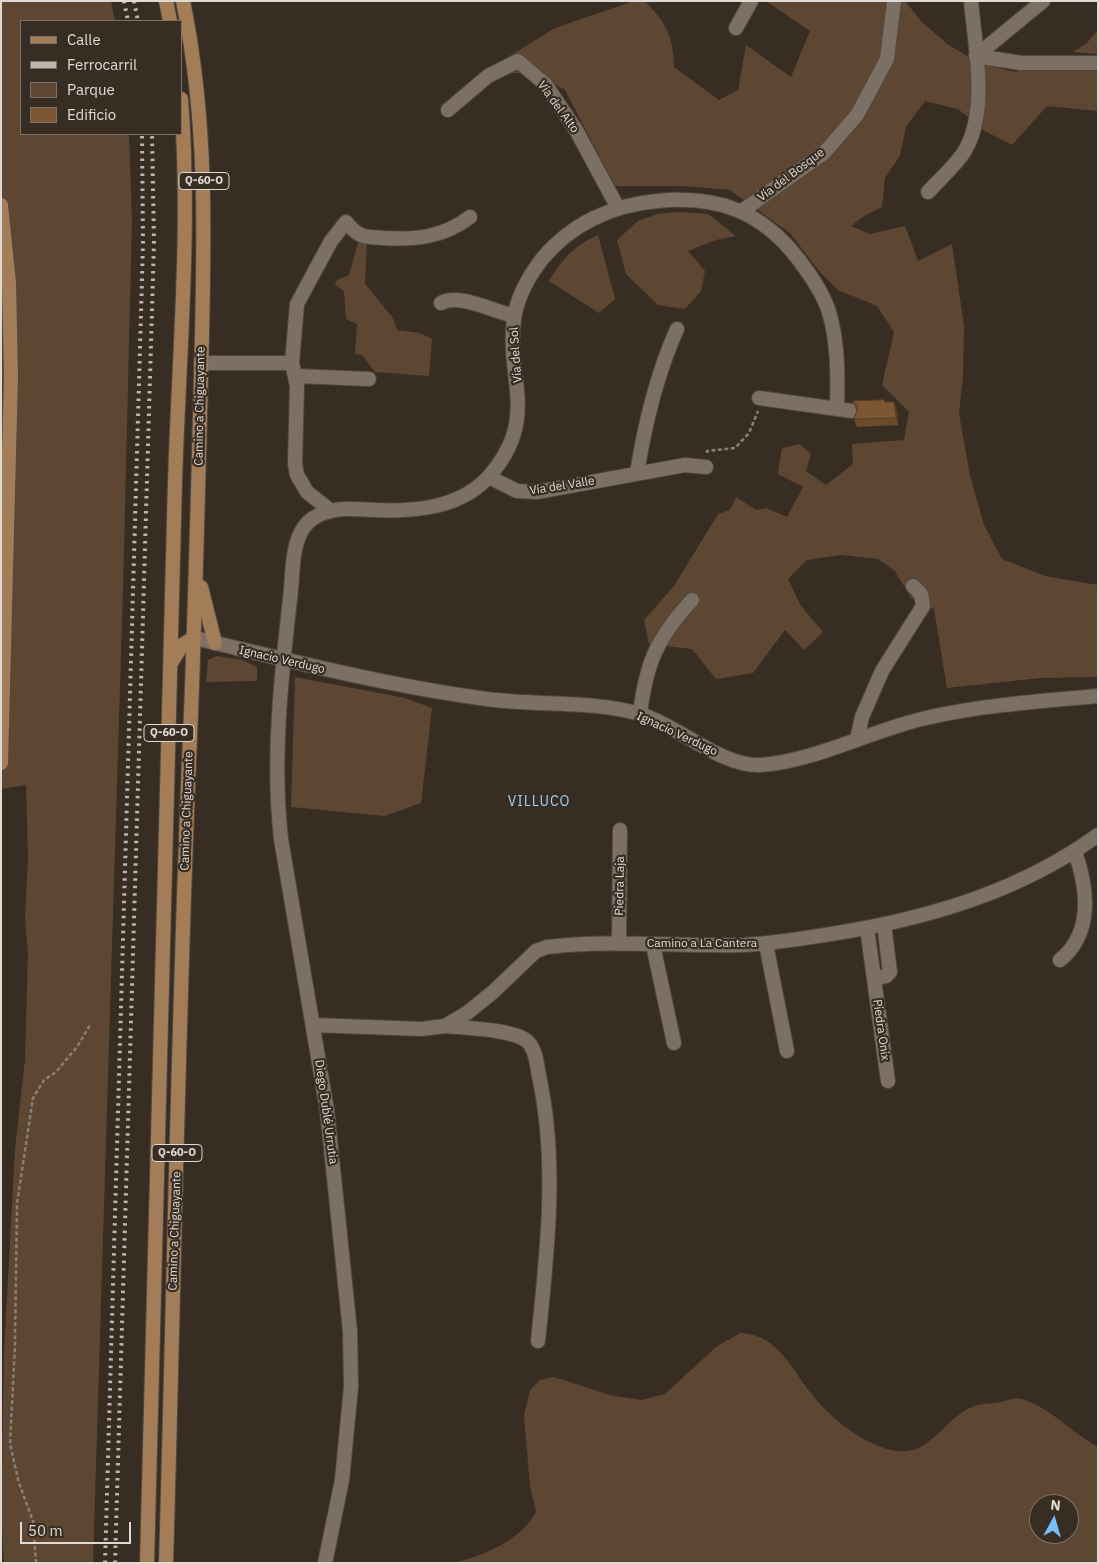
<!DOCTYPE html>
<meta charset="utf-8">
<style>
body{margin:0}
#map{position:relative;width:1099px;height:1564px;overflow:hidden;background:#382d23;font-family:"IBM Plex Sans",sans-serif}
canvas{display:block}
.frame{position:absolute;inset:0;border:2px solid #e1dad4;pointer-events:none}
.legend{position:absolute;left:20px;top:20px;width:162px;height:115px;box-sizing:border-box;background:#382d23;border:1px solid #7c726a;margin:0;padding:6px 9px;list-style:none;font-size:15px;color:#e1dad4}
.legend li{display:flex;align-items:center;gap:10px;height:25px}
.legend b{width:25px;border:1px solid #7c726a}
.north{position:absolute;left:1029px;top:1494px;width:50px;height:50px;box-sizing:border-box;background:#382d23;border:1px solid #7c726a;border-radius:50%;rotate:6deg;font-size:14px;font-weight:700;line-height:20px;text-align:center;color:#e1dad4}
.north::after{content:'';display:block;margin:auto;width:18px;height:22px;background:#77bff7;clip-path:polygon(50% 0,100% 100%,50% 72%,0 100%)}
.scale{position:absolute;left:20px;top:1522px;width:111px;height:22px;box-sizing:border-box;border:2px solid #e1dad4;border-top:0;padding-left:6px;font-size:15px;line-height:18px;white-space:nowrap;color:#e1dad4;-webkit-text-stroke:4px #382d23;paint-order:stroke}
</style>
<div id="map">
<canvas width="1099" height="1564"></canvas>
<div class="frame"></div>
<ul class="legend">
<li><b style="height:6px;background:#a37d57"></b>Calle</li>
<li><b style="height:6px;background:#bdb5ae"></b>Ferrocarril</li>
<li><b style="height:14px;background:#5e4732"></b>Parque</li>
<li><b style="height:14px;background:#7d5733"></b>Edificio</li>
</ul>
<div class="north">N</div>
<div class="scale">50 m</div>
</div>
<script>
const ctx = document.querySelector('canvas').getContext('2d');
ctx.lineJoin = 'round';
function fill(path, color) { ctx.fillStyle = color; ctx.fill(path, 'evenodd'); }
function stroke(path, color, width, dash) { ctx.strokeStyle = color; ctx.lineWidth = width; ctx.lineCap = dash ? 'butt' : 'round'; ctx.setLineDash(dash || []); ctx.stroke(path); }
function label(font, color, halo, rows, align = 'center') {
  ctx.font = font + ' "IBM Plex Sans",sans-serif'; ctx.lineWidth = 4.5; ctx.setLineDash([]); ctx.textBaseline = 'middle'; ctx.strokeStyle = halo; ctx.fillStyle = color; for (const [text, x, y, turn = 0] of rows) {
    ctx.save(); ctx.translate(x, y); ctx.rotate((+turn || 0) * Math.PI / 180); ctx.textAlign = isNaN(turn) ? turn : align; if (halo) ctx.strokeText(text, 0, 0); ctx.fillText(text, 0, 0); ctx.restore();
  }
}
fill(new Path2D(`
 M 1,1 L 111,1 L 115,21 L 21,21 L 21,134 L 129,134 L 132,221 L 123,589 L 93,1563 L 4,1563 L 1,1516 L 4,1353 L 15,1149 L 25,1060 L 28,952 L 25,919 L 28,857 L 26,785 L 1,789 Z
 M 634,1 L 645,1 C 667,24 673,36 674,67 L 719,100 L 738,90 L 746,45 L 791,77 L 810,31 L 766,1 L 905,1 L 922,22 L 947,44 L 977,62 L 1014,72 L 1041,67 L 1098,69 L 1098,111 L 1047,106 L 1012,145 L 985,131 L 958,109 L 925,101 L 906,127 L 900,156 L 885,178 L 882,207 L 864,216 L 851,226 L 870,234 L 905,226 L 918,261 L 952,244 L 964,326 L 963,376 L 959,414 L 970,476 L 984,525 L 1002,559 L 1045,576 L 1098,585 L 1098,677 L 1040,678 L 947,688 L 934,609 L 911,598 L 895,571 L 878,559 L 841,555 L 807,560 L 788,579 L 801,606 L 823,632 L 804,650 L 785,630 L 753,673 L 716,679 L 692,649 L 649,644 L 644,620 L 674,586 L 718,514 L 730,510 L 736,497 L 756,510 L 766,508 L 787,517 L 803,487 L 778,474 L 782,448 L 800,444 L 811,454 L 806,471 L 826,485 L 853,464 L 852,444 L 904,440 L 909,412 L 882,385 L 894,332 L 877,306 L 838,290 L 819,271 L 790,233 L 730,190 L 683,186 L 615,186 L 565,90 L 536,74 L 513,73 L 508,57 L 555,28 Z
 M 1098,30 L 1098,54 L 1073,52 L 1086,44 Z
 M 679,212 L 708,214 L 736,236 L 716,240 L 688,251 L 705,271 L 701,291 L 685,309 L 658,305 L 626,274 L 617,240 L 638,221 L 657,214 Z
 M 598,235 L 615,299 L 599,313 L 549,281 C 562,259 575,245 598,235 Z
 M 359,239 L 367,239 L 365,284 L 393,318 L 397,330 L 420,333 L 432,339 L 429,376 L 375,372 L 362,355 L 355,354 L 357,324 L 346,319 L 344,291 L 335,285 L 337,280 L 349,275 Z
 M 217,656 L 242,660 L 257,667 L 257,681 L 206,682 L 208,660 Z
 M 295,677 L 405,698 L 432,708 L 421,803 L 385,816 L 291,807 Z
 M 740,1333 C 780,1335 791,1370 814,1397 C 831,1418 857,1439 884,1448 C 929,1463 938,1423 970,1408 C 979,1403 987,1404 996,1403 C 1007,1401 1014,1396 1025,1400 C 1053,1410 1072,1433 1098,1447 L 1098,1563 L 453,1563 C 485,1555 519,1542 536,1512 L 530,1486 L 524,1416 L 530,1390 L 540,1380 L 554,1377 L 613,1396 L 642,1400 L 665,1394 L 716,1347 ZM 1039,1504 L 1069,1504 L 1069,1534 L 1039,1534 Z`), '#5e4732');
const minor = new Path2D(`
 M 736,28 L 751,1
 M 976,56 L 1021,63 L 1098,63
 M 976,56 L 1043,1
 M 448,110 L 488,76 L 518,61 L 545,84 L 576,130 L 618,208
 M 928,192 C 940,179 955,166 964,152 C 989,112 975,47 971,1
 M 742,211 L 824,153 L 857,115 L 887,59 L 894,1
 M 441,303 C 458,293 493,311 514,316
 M 201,363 L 292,363
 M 296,376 L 369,379
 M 759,398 L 852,411
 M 637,473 C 645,423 656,376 677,329
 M 489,477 L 517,491 L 537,492 L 685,465 L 706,467
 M 331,511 L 307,492 L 297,475 L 295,464 L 297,386 L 292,363 L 297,304 L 331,241 L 346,222 C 350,227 354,232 361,235 C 368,238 376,237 384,238 C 416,240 444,237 470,217
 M 194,638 C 292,661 388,686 487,699 C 537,706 592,700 640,714 C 677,725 722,767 760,765 C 816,761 872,730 926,718 C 982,705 1041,701 1098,696
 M 640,714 C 646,663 657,638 692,600
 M 857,739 L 862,717 L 882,671 L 923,606 L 921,594 L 913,586
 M 867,928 L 888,1081
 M 619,943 L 620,830
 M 766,944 L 787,1051
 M 653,945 L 674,1043
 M 1060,960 C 1093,933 1088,889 1075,852
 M 874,979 L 886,976 L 890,972 L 884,924
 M 313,1025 L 421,1029 L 445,1026 L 467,1013 L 493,992 L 536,951 L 547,947 C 612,939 678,947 744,945 C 780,943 814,937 849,931 C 939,915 1023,889 1098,835
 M 445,1026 C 464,1028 512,1029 527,1041 C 536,1049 537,1065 539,1076 C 558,1163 547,1254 538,1341
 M 325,1563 L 342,1480 L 351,1387 L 350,1331 L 327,1110 L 281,839 C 272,759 281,679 290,599 C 293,578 291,554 300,534 C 304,525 311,518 321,514 C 338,507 357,509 374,510 C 415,512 463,508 491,474 C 539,417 506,379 514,319 C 517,297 529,276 542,259 C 571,224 612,205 657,201 C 717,195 762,211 799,260 C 811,276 823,293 829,312 C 838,342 838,377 837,408`);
const primary = new Path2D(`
 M 166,1 L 170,21
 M 1,205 L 9,283 L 11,376 L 1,763
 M 201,587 L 215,643
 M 171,663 L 182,645 L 194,638
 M 147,1563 L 175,481 C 179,353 191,227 181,99
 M 166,1563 C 174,1288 178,1013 190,738 C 195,618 198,497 201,377 C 204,248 209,128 183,1`);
stroke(minor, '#514840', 16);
stroke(primary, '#514840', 16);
stroke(new Path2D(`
 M 707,453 L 707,451 L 735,448 L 749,433 L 758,411
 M 36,1563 L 33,1521 L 19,1483 L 10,1444 L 15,1345 L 17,1203 L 33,1098 L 44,1080 L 56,1072 L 77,1047 L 90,1025`), '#887f77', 2.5, [4, 2.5]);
stroke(minor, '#7c6f64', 14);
stroke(primary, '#a37d57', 14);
stroke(new Path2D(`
 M 124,1 L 128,21
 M 134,1 L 138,21
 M 105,1563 L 143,244 L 142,134
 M 115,1563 L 154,242 L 152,134`), '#bdb5ae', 4, [2.5, 5]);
fill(new Path2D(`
 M 853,401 L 885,402 L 897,410 L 898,425 L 857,427 L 854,419 L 857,410 L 855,408 Z`), '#6c4b2c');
fill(new Path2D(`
 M 894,402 L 897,410 L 898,425 L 896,418 Z`), '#583d24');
const building = new Path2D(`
 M 884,400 L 885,402 L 894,402 L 896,418 L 854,419 L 858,407 L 853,401 Z`);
fill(building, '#7d5733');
stroke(building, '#583d24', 1);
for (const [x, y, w] of [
 [204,181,50],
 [169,733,50],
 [177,1153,50]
]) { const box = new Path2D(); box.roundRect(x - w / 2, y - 8.5, w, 17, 4); ctx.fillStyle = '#382d23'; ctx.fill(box); stroke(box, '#e1dad4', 1); }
label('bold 11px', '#e1dad4', null, [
 ["Q-60-O",204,181],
 ["Q-60-O",169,733],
 ["Q-60-O",177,1153]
]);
label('12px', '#e1dad4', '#382d23', [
 ["Vía del Alto",558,107,54],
 ["Vía del Bosque",791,175,-37],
 ["Vía del Sol",516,355,-94],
 ["Camino a Chiguayante",200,406,-89],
 ["Vía del Valle",562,486,-9],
 ["Ignacio Verdugo",282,660,13],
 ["Ignacio Verdugo",677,734,25],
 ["Camino a Chiguayante",187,811,-88],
 ["Piedra Laja",620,886,-89],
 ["Camino a La Cantera",702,944],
 ["Piedra Onix",881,1030,82],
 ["Diego Dublé Urrutia",326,1112,82],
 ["Camino a Chiguayante",175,1231,-88]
]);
ctx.letterSpacing = '1px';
label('14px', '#9bcff9', '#382d23', [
 ["VILLUCO",539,802]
]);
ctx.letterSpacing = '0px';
</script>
